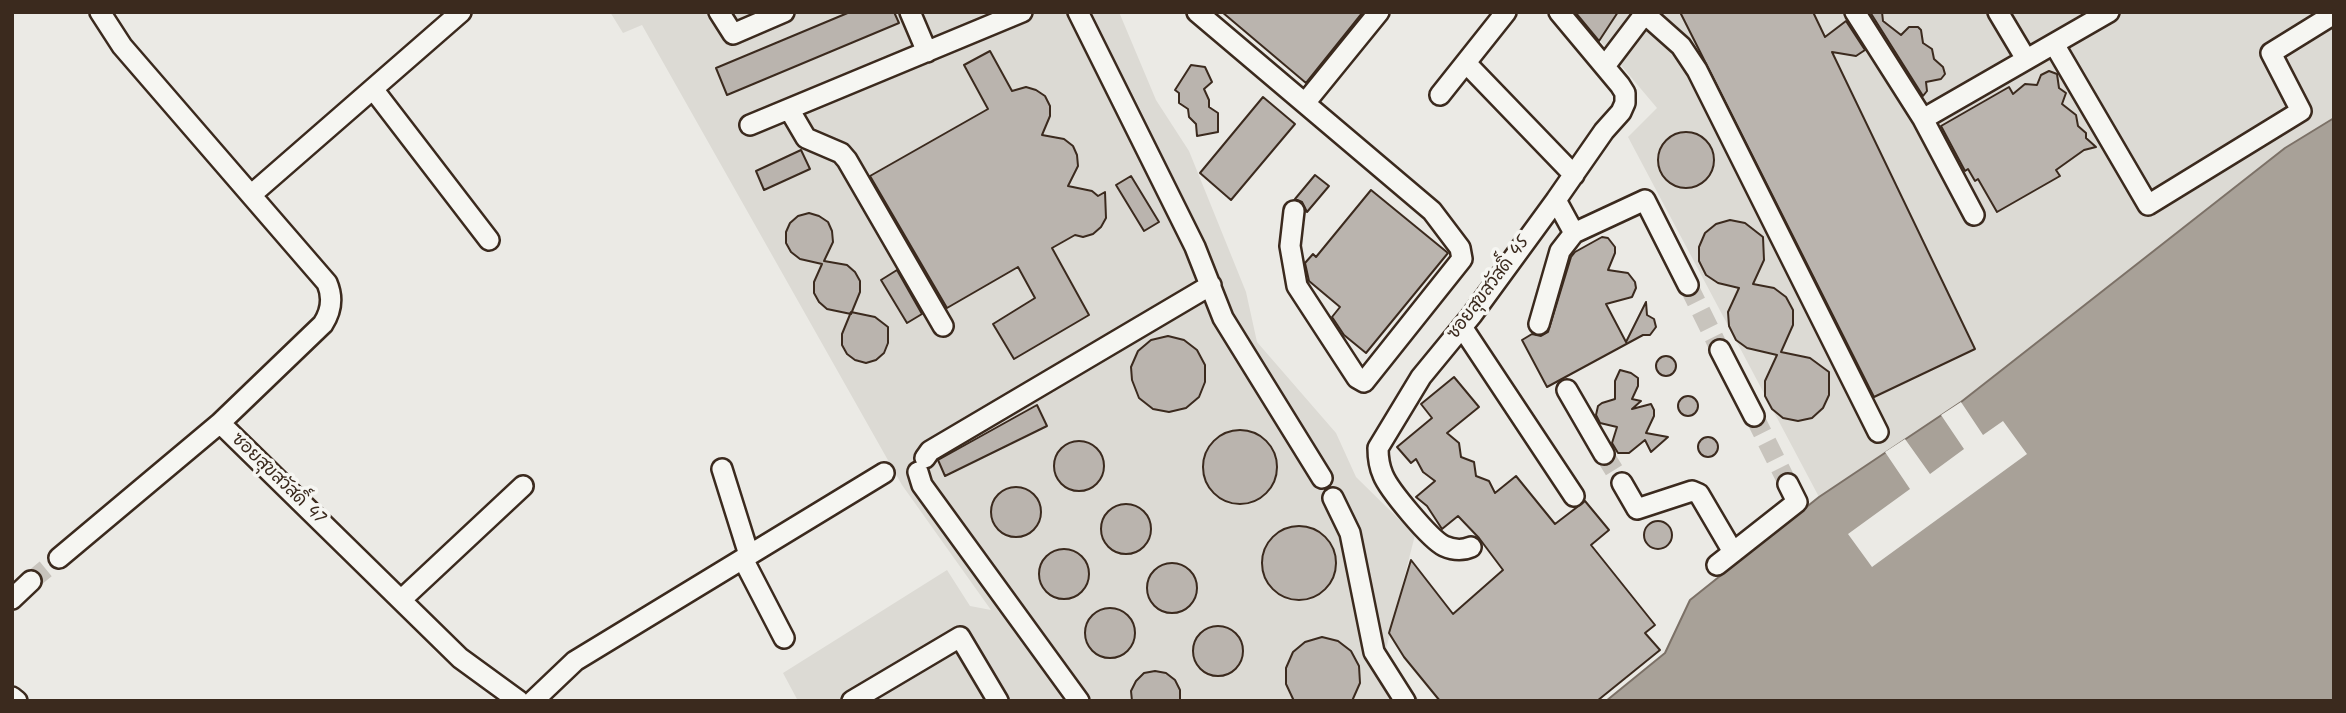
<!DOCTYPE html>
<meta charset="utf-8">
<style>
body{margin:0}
#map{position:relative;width:2346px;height:713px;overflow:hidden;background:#ebeae5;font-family:Kalam,sans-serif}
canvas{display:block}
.frame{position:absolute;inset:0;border:14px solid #3b2a1e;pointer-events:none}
</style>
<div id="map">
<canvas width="2346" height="713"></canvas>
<div class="frame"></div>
</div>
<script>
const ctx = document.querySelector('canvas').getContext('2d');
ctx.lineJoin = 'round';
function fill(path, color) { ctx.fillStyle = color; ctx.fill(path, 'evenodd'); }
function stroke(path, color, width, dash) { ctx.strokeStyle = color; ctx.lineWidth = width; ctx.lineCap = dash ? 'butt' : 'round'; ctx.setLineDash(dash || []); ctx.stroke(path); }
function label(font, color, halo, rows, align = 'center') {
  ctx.font = font + ' Kalam,"Playpen Sans Thai",sans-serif'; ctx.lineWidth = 7; ctx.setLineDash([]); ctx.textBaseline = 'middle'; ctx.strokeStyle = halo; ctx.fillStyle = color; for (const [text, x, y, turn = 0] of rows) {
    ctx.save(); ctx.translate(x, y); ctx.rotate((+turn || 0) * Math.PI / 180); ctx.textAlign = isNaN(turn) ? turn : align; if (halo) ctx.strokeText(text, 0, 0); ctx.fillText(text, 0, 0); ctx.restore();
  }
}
fill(new Path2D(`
 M 610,12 L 1119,12 L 1156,100 L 1189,151 L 1246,292 L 1257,342 L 1336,433 L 1356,477 L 1415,535 L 1385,653 L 1420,701 L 798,701 L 783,673 L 947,570 L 970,606 L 991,610 L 902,485 L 642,25 L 623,33 Z
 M 1576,12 L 2334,12 L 2334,118 L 2285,148 L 1961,402 L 1819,497 L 1628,137 L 1657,108 Z`), '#dcdad4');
const water = new Path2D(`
 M 2334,118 L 2334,701 L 1606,701 L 1665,653 L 1690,600 L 1819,497 L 1961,402 L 2285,148 Z`);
fill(water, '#a8a198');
stroke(water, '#7c7167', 2);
fill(new Path2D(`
 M 1961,402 L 1983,435 L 2003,421 L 2027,454 L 1872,567 L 1848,534 L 1910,489 L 1885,452 L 1905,439 L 1930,474 L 1964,449 L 1941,415 Z`), '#ebeae5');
const building = new Path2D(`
 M 850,12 L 894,12 L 899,23 L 727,95 L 716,68 Z
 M 1222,12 L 1363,12 L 1306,83 Z
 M 1575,12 L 1618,12 L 1599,41 Z
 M 1680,12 L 1813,12 L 1825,37 L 1846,21 L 1865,50 L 1856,56 L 1832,52 L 1975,349 L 1874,397 Z
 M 1870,12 L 1882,12 L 1883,21 L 1901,35 L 1909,27 L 1918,27 L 1921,30 L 1923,43 L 1932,49 L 1934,59 L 1943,67 L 1945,74 L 1941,79 L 1926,82 L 1927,91 L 1923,96 Z
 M 990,51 L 1012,91 L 1026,87 L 1036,90 L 1045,96 L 1050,106 L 1050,116 L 1042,135 L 1064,139 L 1073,146 L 1077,155 L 1078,166 L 1068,186 L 1092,191 L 1098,196 L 1105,192 L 1106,218 L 1101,227 L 1093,234 L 1083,237 L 1075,235 L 1052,248 L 1089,315 L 1014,359 L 993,324 L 1035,298 L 1018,267 L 947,308 L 870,176 L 988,109 L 964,65 Z
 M 1191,65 L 1205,67 L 1212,82 L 1204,89 L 1209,100 L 1209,107 L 1218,113 L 1218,132 L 1197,136 L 1196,124 L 1189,117 L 1188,109 L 1179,103 L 1179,93 L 1175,90 Z
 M 2049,71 L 2057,74 L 2059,88 L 2066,93 L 2062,104 L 2076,115 L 2078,126 L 2086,133 L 2086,138 L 2096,147 L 2084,150 L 2056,170 L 2060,176 L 1997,212 L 1978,179 L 1975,181 L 1968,169 L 1965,171 L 1941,126 L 2009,87 L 2013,94 L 2025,84 L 2037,85 L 2041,75 Z
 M 1263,97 L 1295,124 L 1231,200 L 1200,173 Z
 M1658 160a28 28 0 1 1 56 0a28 28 0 1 1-56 0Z
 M 801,150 L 810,169 L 764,190 L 756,171 Z
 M 1315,175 L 1329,186 L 1307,212 L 1302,202 L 1295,199 Z
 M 1131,176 L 1159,222 L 1144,231 L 1116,185 Z
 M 1371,190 L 1448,253 L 1366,353 L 1344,335 L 1332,317 L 1340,307 L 1309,281 L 1305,263 L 1313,254 L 1316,257 Z
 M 809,213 L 819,216 L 828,222 L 832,231 L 833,242 L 824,261 L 847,265 L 855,272 L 860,281 L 860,292 L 851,314 L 827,309 L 819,302 L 814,293 L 814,282 L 822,264 L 800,259 L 791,252 L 786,243 L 786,232 L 790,223 L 798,216 Z
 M 1730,220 L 1745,223 L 1763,237 L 1764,260 L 1753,284 L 1774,288 L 1786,297 L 1793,310 L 1793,325 L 1781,352 L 1810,358 L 1829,372 L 1829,395 L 1823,408 L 1812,418 L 1798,421 L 1783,418 L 1772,409 L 1765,396 L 1765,381 L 1777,355 L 1747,348 L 1736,340 L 1729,326 L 1728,312 L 1739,288 L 1718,283 L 1706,275 L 1699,261 L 1699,247 L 1705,233 L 1716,224 Z
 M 1602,237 L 1608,238 L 1615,247 L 1615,253 L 1608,270 L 1628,273 L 1635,282 L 1636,288 L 1632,297 L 1606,304 L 1626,342 L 1646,302 L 1647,315 L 1654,319 L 1656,327 L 1650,335 L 1643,335 L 1547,387 L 1522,340 L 1532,334 L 1541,336 L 1548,332 L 1571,257 L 1575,252 Z
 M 897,270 L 922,314 L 907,323 L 881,280 Z
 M 851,312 L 875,317 L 888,327 L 888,343 L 884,353 L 876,360 L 866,363 L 855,360 L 847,354 L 842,345 L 842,334 Z
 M 1168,336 L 1184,340 L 1197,350 L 1205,365 L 1205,382 L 1199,397 L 1186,408 L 1169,412 L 1153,409 L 1139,398 L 1132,380 L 1131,367 L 1138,351 L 1151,340 Z
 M1656 366a10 10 0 1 1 20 0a10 10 0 1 1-20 0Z
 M 1620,370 L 1631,373 L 1638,378 L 1638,386 L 1632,399 L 1641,401 L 1632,409 L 1651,404 L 1654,410 L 1654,416 L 1646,433 L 1668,437 L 1651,452 L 1645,440 L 1629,453 L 1618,453 L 1612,443 L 1617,427 L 1600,423 L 1596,415 L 1598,406 L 1602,403 L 1615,399 L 1615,381 Z
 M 1454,377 L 1479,407 L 1447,433 L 1459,443 L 1461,457 L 1474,462 L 1476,476 L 1489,481 L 1495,493 L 1516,476 L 1555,524 L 1585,501 L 1609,530 L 1591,545 L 1655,625 L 1645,633 L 1660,650 L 1597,701 L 1440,701 L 1404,657 L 1389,633 L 1411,560 L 1453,614 L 1503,570 L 1479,538 L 1458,516 L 1442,529 L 1427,506 L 1416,497 L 1435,481 L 1423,472 L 1416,459 L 1411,463 L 1397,447 L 1432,418 L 1421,404 Z
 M1678 406a10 10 0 1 1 20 0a10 10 0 1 1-20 0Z
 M 1037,405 L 1047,426 L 945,476 L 938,460 Z
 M1203 467a37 37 0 1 1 74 0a37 37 0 1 1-74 0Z
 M1698 447a10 10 0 1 1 20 0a10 10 0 1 1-20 0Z
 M1054 466a25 25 0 1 1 50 0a25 25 0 1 1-50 0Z
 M991 512a25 25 0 1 1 50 0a25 25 0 1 1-50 0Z
 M1101 529a25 25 0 1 1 50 0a25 25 0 1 1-50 0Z
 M1644 535a14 14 0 1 1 28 0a14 14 0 1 1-28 0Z
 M1262 563a37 37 0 1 1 74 0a37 37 0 1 1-74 0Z
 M1039 574a25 25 0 1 1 50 0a25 25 0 1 1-50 0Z
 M1147 588a25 25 0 1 1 50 0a25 25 0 1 1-50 0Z
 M1085 633a25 25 0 1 1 50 0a25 25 0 1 1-50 0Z
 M1193 651a25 25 0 1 1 50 0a25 25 0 1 1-50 0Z
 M 1322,637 L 1338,641 L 1351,651 L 1359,666 L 1360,683 L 1352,701 L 1294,701 L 1286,684 L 1286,668 L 1293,652 L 1305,642 Z
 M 1155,671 L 1166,673 L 1175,680 L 1180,690 L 1180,701 L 1132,701 L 1131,691 L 1136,681 L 1144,673 Z`);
fill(building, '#bab4ae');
stroke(building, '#3b2a1e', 2);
stroke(new Path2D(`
 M 1688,285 L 1720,350
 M 1754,416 L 1788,484
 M 1604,454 L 1622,483
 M 31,581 L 59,558`), '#c8c4bd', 19, [19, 10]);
const minor = new Path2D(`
 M 100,12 L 122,46 L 327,283 C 333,297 332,310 323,324 L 220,423 L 460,658 L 519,701
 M 719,12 L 733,34 L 784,12
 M 910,12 L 927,52
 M 1078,12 L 1195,247 L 1223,318 L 1322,478
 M 1197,12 L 1432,211 L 1460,248 L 1462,259 L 1364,382 L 1357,378 L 1297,286 L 1290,246 L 1294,211
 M 1855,12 L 1923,119
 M 1998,12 L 2026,59
 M 1645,14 L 1681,46 L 1697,70 L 1878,432
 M 2054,44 L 2148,205 L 2301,111 L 2271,53 L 2334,14
 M 1466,63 L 1574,175
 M 1605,66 L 1646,12
 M 373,89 L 489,240
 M 1440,95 L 1506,12
 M 1305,103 L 1379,12
 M 789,109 L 806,138 L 841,153 L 847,160 L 943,326
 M 750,125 L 1022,12
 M 251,195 L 461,12
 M 1556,200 L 1574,233 L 1645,200 L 1688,285
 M 1974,215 L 1923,119 L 2109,12
 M 1539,324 L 1560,251 L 1574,233
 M 1462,327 L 1574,496
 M 1720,350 L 1754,416
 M 1567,390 L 1604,454
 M 925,458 L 930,451 L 1211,285
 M 722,469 L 749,555
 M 918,472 L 922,485 L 1079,701
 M 1622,483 L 1637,509 L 1692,491 L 1699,494 L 1733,552
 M 1333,498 L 1350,533 L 1374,652 L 1405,701
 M 1471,547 C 1462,551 1453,550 1444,546 C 1430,539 1389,490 1383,475 C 1379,466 1378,458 1378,448 L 1421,377 L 1472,315 L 1556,200 L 1604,131 L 1621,112 L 1625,103 L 1625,93 L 1620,85 L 1559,12
 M 59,558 L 220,423
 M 743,559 L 784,638
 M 1717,565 L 1797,502 L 1788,484
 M 12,599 L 31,581
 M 401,600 L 523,486
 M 12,697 L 17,701
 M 533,701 L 575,661 L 884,473
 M 852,701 L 960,637 L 998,701`);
stroke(minor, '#3b2a1e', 24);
stroke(minor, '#f6f6f2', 19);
label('18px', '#3b2a1e', '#f6f6f2', [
 ["ซอยสุขสวัสดิ์ 45",1490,289,-53],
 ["ซอยสุขสวัสดิ์ 47",277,480,44]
]);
</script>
